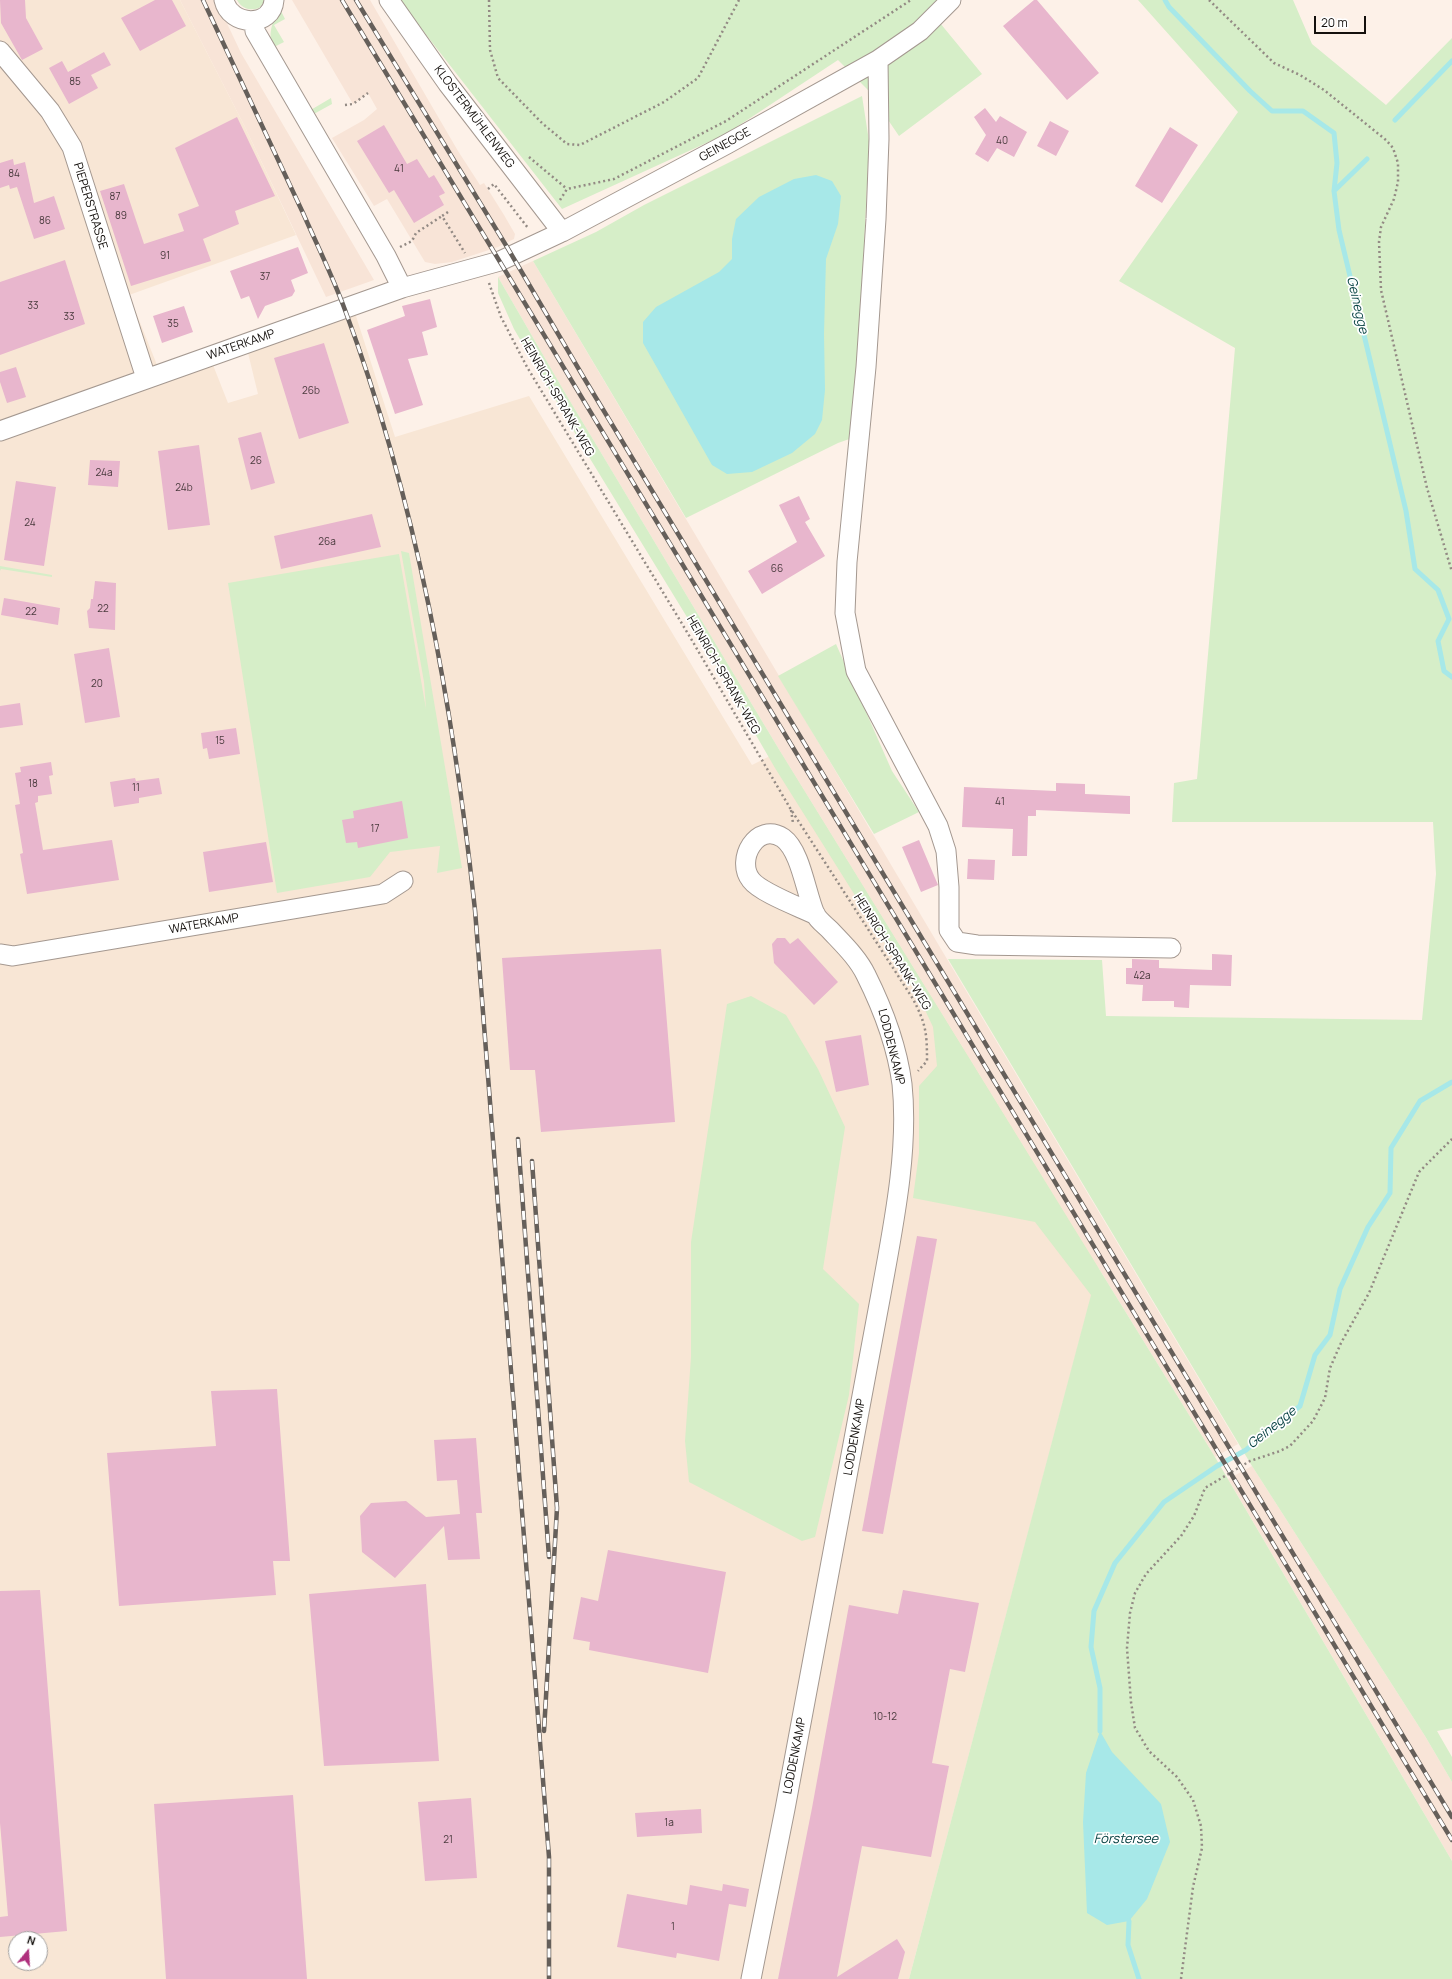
<!DOCTYPE html>
<meta charset="utf-8">
<style>
body{margin:0}
#map{position:relative;width:1452px;height:1979px;overflow:hidden;background:#fdf1e8;font-family:Manrope,sans-serif}
canvas{display:block}
.north{position:absolute;left:8px;top:1931px;width:40px;height:40px;box-sizing:border-box;background:#fff;border:1px solid #a19f9e;border-radius:50%;rotate:18deg;font-size:11px;font-weight:700;line-height:16px;text-align:center;color:#14100d}
.north::after{content:'';display:block;margin:auto;width:14px;height:18px;background:#af2f7d;clip-path:polygon(50% 0,100% 100%,50% 72%,0 100%)}
.scale{position:absolute;left:1314px;top:16px;width:52px;height:18px;box-sizing:border-box;border:2px solid #14100d;border-top:0;padding-left:5px;font-size:12px;line-height:14px;white-space:nowrap;color:#14100d;-webkit-text-stroke:3px #fff;paint-order:stroke}
</style>
<div id="map">
<canvas width="1452" height="1979"></canvas>
<div class="north">N</div>
<div class="scale">20 m</div>
</div>
<script>
const ctx = document.querySelector('canvas').getContext('2d');
ctx.lineJoin = 'round';
function fill(path, color) { ctx.fillStyle = color; ctx.fill(path, 'evenodd'); }
function stroke(path, color, width, dash) { ctx.strokeStyle = color; ctx.lineWidth = width; ctx.lineCap = dash ? 'butt' : 'round'; ctx.setLineDash(dash || []); ctx.stroke(path); }
function label(font, color, halo, rows, align = 'center') {
  ctx.font = font + ' Manrope,sans-serif'; ctx.lineWidth = 3.5; ctx.setLineDash([]); ctx.textBaseline = 'middle'; ctx.strokeStyle = halo; ctx.fillStyle = color; for (const [text, x, y, turn = 0] of rows) {
    ctx.save(); ctx.translate(x, y); ctx.rotate((+turn || 0) * Math.PI / 180); ctx.textAlign = isNaN(turn) ? turn : align; if (halo) ctx.strokeText(text, 0, 0); ctx.fillText(text, 0, 0); ctx.restore();
  }
}
fill(new Path2D(`
 M 180,0 L 216,0 L 241,53 L 374,280 L 326,297 L 244,125 Z
 M 292,0 L 370,0 L 458,151 L 480,185 L 484,183 L 504,215 L 515,234 L 514,239 L 498,247 L 452,262 L 435,264 L 425,262 L 387,199 L 374,206 L 332,138 L 364,120 L 377,109 L 368,93 L 353,104 Z
 M 533,261 L 941,949 L 1238,1444 L 1215,1457 L 780,751 L 564,391 L 498,277 Z
 M 1252,1466 L 1425,1736 L 1452,1782 L 1452,1861 L 1228,1479 Z`), '#f8e4d7');
fill(new Path2D(`
 M 0,0 L 180,0 L 244,125 L 296,235 L 129,295 L 163,380 L 213,365 L 228,403 L 258,394 L 248,353 L 334,323 L 355,313 L 395,437 L 529,396 L 752,765 L 780,751 L 1099,1267 L 909,1979 L 0,1979 ZM 16,1939 L 40,1939 L 40,1963 L 16,1963 Z`), '#f8e6d5');
fill(new Path2D(`
 M 237,0 L 266,0 L 259,8 C 250,11 242,9 237,0 Z
 M 399,0 L 960,0 L 940,23 L 982,74 L 899,136 L 867,89 L 838,60 L 726,134 L 562,209 Z
 M 1138,0 L 1293,0 L 1312,44 L 1386,105 L 1452,38 L 1452,1728 L 1437,1731 L 1452,1757 L 1452,1782 L 1425,1736 L 1252,1466 L 948,959 L 1102,960 L 1106,1016 L 1422,1020 L 1436,874 L 1433,822 L 1172,822 L 1174,783 L 1197,779 L 1235,348 L 1119,281 L 1238,112 Z
 M 281,11 L 285,19 L 274,25 L 284,42 L 272,48 C 269,35 270,21 281,11 Z
 M 862,96 L 869,141 L 855,437 L 838,443 L 686,518 L 533,261 L 596,232 L 644,205 Z
 M 331,98 L 332,104 L 312,115 L 309,111 Z
 M 498,277 L 564,391 L 780,751 L 1215,1457 L 1452,1861 L 1452,1979 L 909,1979 L 1091,1295 L 1035,1222 L 913,1198 L 919,1153 L 919,1086 L 937,1066 L 933,1027 L 920,999 L 775,768 L 701,640 L 589,457 L 514,329 L 498,293 Z
 M 401,551 L 409,553 L 462,868 L 437,873 L 440,846 L 390,852 L 370,877 L 277,893 L 228,583 L 399,554 L 426,709 L 424,682 Z
 M 0,566 L 52,575 L 52,577 L 1,569 L 0,571 Z
 M 836,644 L 892,771 L 919,812 L 874,834 L 778,676 Z
 M 751,996 L 786,1015 L 818,1069 L 845,1127 L 823,1269 L 859,1304 L 849,1395 L 815,1537 L 802,1541 L 689,1482 L 685,1441 L 691,1357 L 691,1242 L 727,1004 Z`), '#d6eec8');
fill(new Path2D(`
 M 816,175 L 832,181 L 841,196 L 838,224 L 826,259 L 824,334 L 825,390 L 822,420 L 815,434 L 792,453 L 752,472 L 727,474 L 712,465 L 643,343 L 643,322 L 656,307 L 719,272 L 732,259 L 732,239 L 736,219 L 759,197 L 794,179 Z
 M 1100,1731 L 1112,1752 L 1161,1804 L 1170,1842 L 1147,1899 L 1129,1921 L 1107,1925 L 1087,1913 L 1083,1822 L 1086,1773 Z`), '#a7e8e8');
stroke(new Path2D(`
 M 1165,0 L 1169,7 L 1250,91 L 1272,111 L 1303,111 L 1334,133 L 1337,163 L 1334,191 L 1339,230 L 1406,511 L 1415,569 L 1438,590 L 1449,619 L 1438,641 L 1444,671 L 1452,677
 M 1395,120 L 1452,61
 M 1334,191 L 1367,159
 M 1100,1731 L 1100,1688 L 1091,1647 L 1094,1611 L 1115,1563 L 1164,1502 L 1217,1466 L 1246,1450 L 1300,1406 L 1315,1355 L 1330,1335 L 1340,1289 L 1368,1227 L 1390,1193 L 1391,1148 L 1420,1101 L 1452,1082
 M 1129,1921 L 1128,1945 L 1139,1979`), '#a7e8e8', 5);
fill(new Path2D(`
 M 0,0 L 25,0 L 26,18 L 43,49 L 22,60 L 1,23 Z
 M 155,0 L 172,0 L 186,26 L 140,51 L 121,18 Z
 M 1034,0 L 1037,0 L 1099,73 L 1067,100 L 1003,26 Z
 M 104,52 L 111,65 L 91,75 L 98,88 L 69,104 L 49,68 L 62,61 L 68,72 Z
 M 985,108 L 996,122 L 1000,116 L 1027,132 L 1014,157 L 997,148 L 988,162 L 975,154 L 986,135 L 974,117 Z
 M 237,117 L 275,196 L 235,211 L 239,224 L 203,239 L 211,261 L 131,286 L 100,191 L 124,184 L 144,244 L 184,231 L 178,214 L 199,206 L 175,148 Z
 M 1050,121 L 1069,131 L 1056,156 L 1037,146 Z
 M 384,125 L 407,164 L 417,159 L 429,178 L 434,175 L 445,193 L 439,196 L 444,205 L 414,223 L 394,190 L 389,193 L 357,141 Z
 M 1170,127 L 1198,145 L 1162,203 L 1135,186 Z
 M 13,159 L 14,165 L 25,162 L 34,203 L 54,196 L 65,229 L 34,239 L 17,187 L 10,189 L 9,185 L 0,188 L 0,163 Z
 M 298,247 L 308,273 L 291,280 L 295,291 L 292,296 L 265,306 L 258,319 L 249,296 L 241,299 L 230,271 Z
 M 65,260 L 85,324 L 0,355 L 0,282 Z
 M 430,299 L 437,327 L 422,332 L 428,355 L 408,359 L 423,405 L 395,414 L 367,330 L 405,316 L 402,306 Z
 M 184,306 L 193,332 L 162,343 L 153,316 Z
 M 324,343 L 349,423 L 299,439 L 274,358 Z
 M 16,367 L 26,397 L 7,403 L 0,382 L 0,372 Z
 M 261,432 L 275,483 L 251,490 L 238,438 Z
 M 199,445 L 210,525 L 168,530 L 158,451 Z
 M 90,460 L 120,461 L 118,487 L 88,485 Z
 M 16,481 L 56,487 L 44,566 L 4,560 Z
 M 799,496 L 810,519 L 805,522 L 825,556 L 762,594 L 748,571 L 797,542 L 779,505 Z
 M 372,514 L 381,547 L 281,569 L 274,536 Z
 M 95,581 L 116,583 L 115,630 L 89,628 L 87,611 L 90,608 L 91,599 L 93,599 Z
 M 4,598 L 60,608 L 58,625 L 1,615 Z
 M 109,648 L 120,717 L 85,723 L 74,654 Z
 M 20,703 L 23,725 L 0,728 L 0,706 Z
 M 236,728 L 240,754 L 209,759 L 207,748 L 203,749 L 201,733 Z
 M 51,762 L 53,775 L 49,776 L 52,794 L 38,796 L 38,802 L 35,803 L 43,850 L 112,840 L 119,880 L 27,894 L 20,854 L 23,853 L 15,805 L 20,804 L 15,773 L 21,772 L 20,767 Z
 M 135,778 L 136,781 L 159,778 L 162,794 L 139,798 L 139,803 L 114,807 L 110,782 Z
 M 1056,783 L 1085,784 L 1085,794 L 1130,796 L 1130,814 L 1036,810 L 1036,816 L 1028,816 L 1027,856 L 1012,856 L 1013,829 L 962,827 L 964,787 L 1056,791 Z
 M 402,801 L 408,838 L 358,848 L 357,842 L 346,843 L 342,820 L 354,818 L 353,811 Z
 M 919,840 L 938,885 L 921,892 L 902,847 Z
 M 266,842 L 273,882 L 209,892 L 203,852 Z
 M 968,859 L 995,860 L 994,880 L 967,879 Z
 M 777,938 L 785,938 L 790,944 L 798,938 L 838,982 L 814,1005 L 774,963 L 772,944 Z
 M 661,949 L 675,1122 L 541,1132 L 535,1070 L 510,1070 L 502,958 Z
 M 1212,954 L 1232,955 L 1231,986 L 1190,985 L 1189,1008 L 1174,1007 L 1174,1001 L 1142,1001 L 1143,985 L 1126,984 L 1126,968 L 1132,968 L 1132,959 L 1159,960 L 1159,968 L 1212,970 Z
 M 861,1035 L 869,1085 L 836,1092 L 825,1041 Z
 M 917,1236 L 937,1239 L 883,1534 L 862,1531 Z
 M 277,1389 L 290,1561 L 273,1561 L 276,1595 L 119,1606 L 107,1453 L 216,1446 L 211,1391 Z
 M 476,1438 L 482,1513 L 476,1513 L 480,1559 L 448,1560 L 444,1526 L 395,1578 L 362,1552 L 360,1516 L 371,1503 L 406,1501 L 426,1517 L 460,1514 L 457,1480 L 437,1481 L 434,1440 Z
 M 608,1550 L 726,1572 L 708,1673 L 589,1650 L 590,1642 L 573,1639 L 581,1597 L 598,1601 Z
 M 426,1584 L 439,1761 L 324,1766 L 309,1594 Z
 M 40,1590 L 67,1931 L 0,1937 L 0,1917 L 8,1916 L 0,1823 L 0,1591 Z
 M 903,1590 L 979,1603 L 965,1672 L 950,1669 L 932,1763 L 949,1766 L 931,1857 L 862,1846 L 837,1977 L 897,1939 L 905,1952 L 898,1979 L 778,1979 L 812,1808 L 849,1605 L 898,1614 Z
 M 293,1795 L 307,1979 L 166,1979 L 154,1804 Z
 M 471,1798 L 477,1878 L 425,1881 L 418,1802 Z
 M 701,1809 L 702,1833 L 637,1837 L 635,1813 Z
 M 723,1884 L 749,1889 L 746,1907 L 729,1904 L 719,1961 L 677,1953 L 676,1958 L 617,1947 L 627,1894 L 687,1905 L 690,1885 L 722,1891 Z`), '#e8b6cd');
const minor = new Path2D(`
 M 224,0 C 230,27 272,28 274,0
 M 389,0 L 448,84 L 562,232
 M 254,21 L 255,31 L 386,256 L 402,288
 M 0,51 L 50,111 L 72,147 L 146,378
 M 878,60 L 879,139 L 876,219 L 866,367 L 847,562 L 845,613 L 856,671 L 938,826 L 946,851 L 949,887 L 949,930 L 957,942 L 977,945 L 1171,948
 M 0,431 L 402,288 L 500,261 L 562,232 L 727,144 L 878,60 L 920,31 L 951,0
 M 0,954 L 13,956 L 383,894 L 403,881
 M 751,1979 L 785,1809 L 881,1294 C 893,1227 909,1151 902,1084 C 897,1046 883,1009 866,975 C 858,958 843,944 830,930 C 825,925 818,920 815,914 C 806,894 801,851 783,838 C 757,821 735,860 751,880 C 761,893 800,907 816,915`);
stroke(minor, '#a49890', 21);
stroke(new Path2D(`
 M 489,0 L 490,50 L 498,78 L 542,123 L 567,144 L 580,145 L 664,102 L 698,78 L 739,0
 M 1209,0 L 1274,63 L 1300,75 L 1324,90 L 1386,140 L 1393,148 L 1398,163 L 1398,182 L 1394,199 L 1381,227 L 1379,242 L 1381,290 L 1427,488 L 1452,572
 M 345,105 L 353,104 L 368,93
 M 529,157 L 567,189
 M 488,189 L 494,184 L 528,228
 M 560,200 L 567,189 L 614,179 L 726,121 L 911,0
 M 448,212 L 442,216 L 465,253
 M 400,247 L 412,241 L 416,233 L 442,216
 M 489,283 L 501,317 L 527,367 L 690,637 L 790,808 L 913,999 C 926,1024 927,1033 927,1061 L 918,1071
 M 791,810 L 793,823
 M 1181,1979 L 1193,1887 L 1202,1848 L 1201,1826 L 1193,1800 L 1177,1777 L 1149,1751 L 1135,1728 L 1131,1702 L 1127,1648 L 1130,1613 L 1135,1593 L 1146,1574 L 1181,1536 L 1194,1516 L 1205,1488 L 1250,1461 L 1280,1451 L 1290,1446 L 1313,1421 L 1325,1398 L 1330,1368 L 1341,1343 L 1369,1293 L 1419,1172 L 1452,1139`), '#938a84', 2.5, [2, 3]);
stroke(minor, '#fff', 19);
const rail = new Path2D(`
 M 203,0 C 236,71 270,142 303,213 C 317,245 333,277 345,310 C 417,503 453,706 475,910 L 549,1857 L 549,1979
 M 342,0 L 1452,1840
 M 356,0 L 507,247 L 584,378 L 1452,1817
 M 518,1139 L 549,1557
 M 532,1161 L 557,1508 L 544,1731`);
stroke(rail, '#655f5a', 4.5);
stroke(rail, '#fff', 3, [9]);
label('10px', '#493a3d', null, [
 ["85",75,82],
 ["40",1002,141],
 ["41",399,169],
 ["84",14,174],
 ["87",115,197],
 ["89",121,216],
 ["86",45,221],
 ["91",165,256],
 ["37",265,277],
 ["33",33,306],
 ["33",69,317],
 ["35",173,324],
 ["26b",311,391],
 ["26",256,461],
 ["24a",104,473],
 ["24b",184,488],
 ["24",30,523],
 ["26a",327,542],
 ["66",777,569],
 ["22",103,609],
 ["22",31,612],
 ["20",97,684],
 ["15",220,741],
 ["18",33,784],
 ["11",136,788],
 ["41",1000,802],
 ["17",375,829],
 ["42a",1142,976],
 ["10-12",885,1717],
 ["1a",669,1823],
 ["21",448,1840],
 ["1",673,1927]
]);
label('12px', '#14100d', '#fff', [
 ["KLOSTERMÜHLENWEG",474,117,53],
 ["GEINEGGE",725,145,-29],
 ["PIEPERSTRASSE",90,206,73],
 ["WATERKAMP",241,345,-19],
 ["HEINRICH-SPRANK-WEG",557,397,60],
 ["HEINRICH-SPRANK-WEG",723,675,60],
 ["WATERKAMP",204,924,-10],
 ["HEINRICH-SPRANK-WEG",892,952,58],
 ["LODDENKAMP",891,1047,76],
 ["LODDENKAMP",855,1437,-80],
 ["LODDENKAMP",795,1756,-79]
]);
label('italic 13px', '#003d3e', '#fff', [
 ["Geinegge",1357,305,77],
 ["Geinegge",1272,1428,-39],
 ["Förstersee",1126,1839]
]);
</script>
